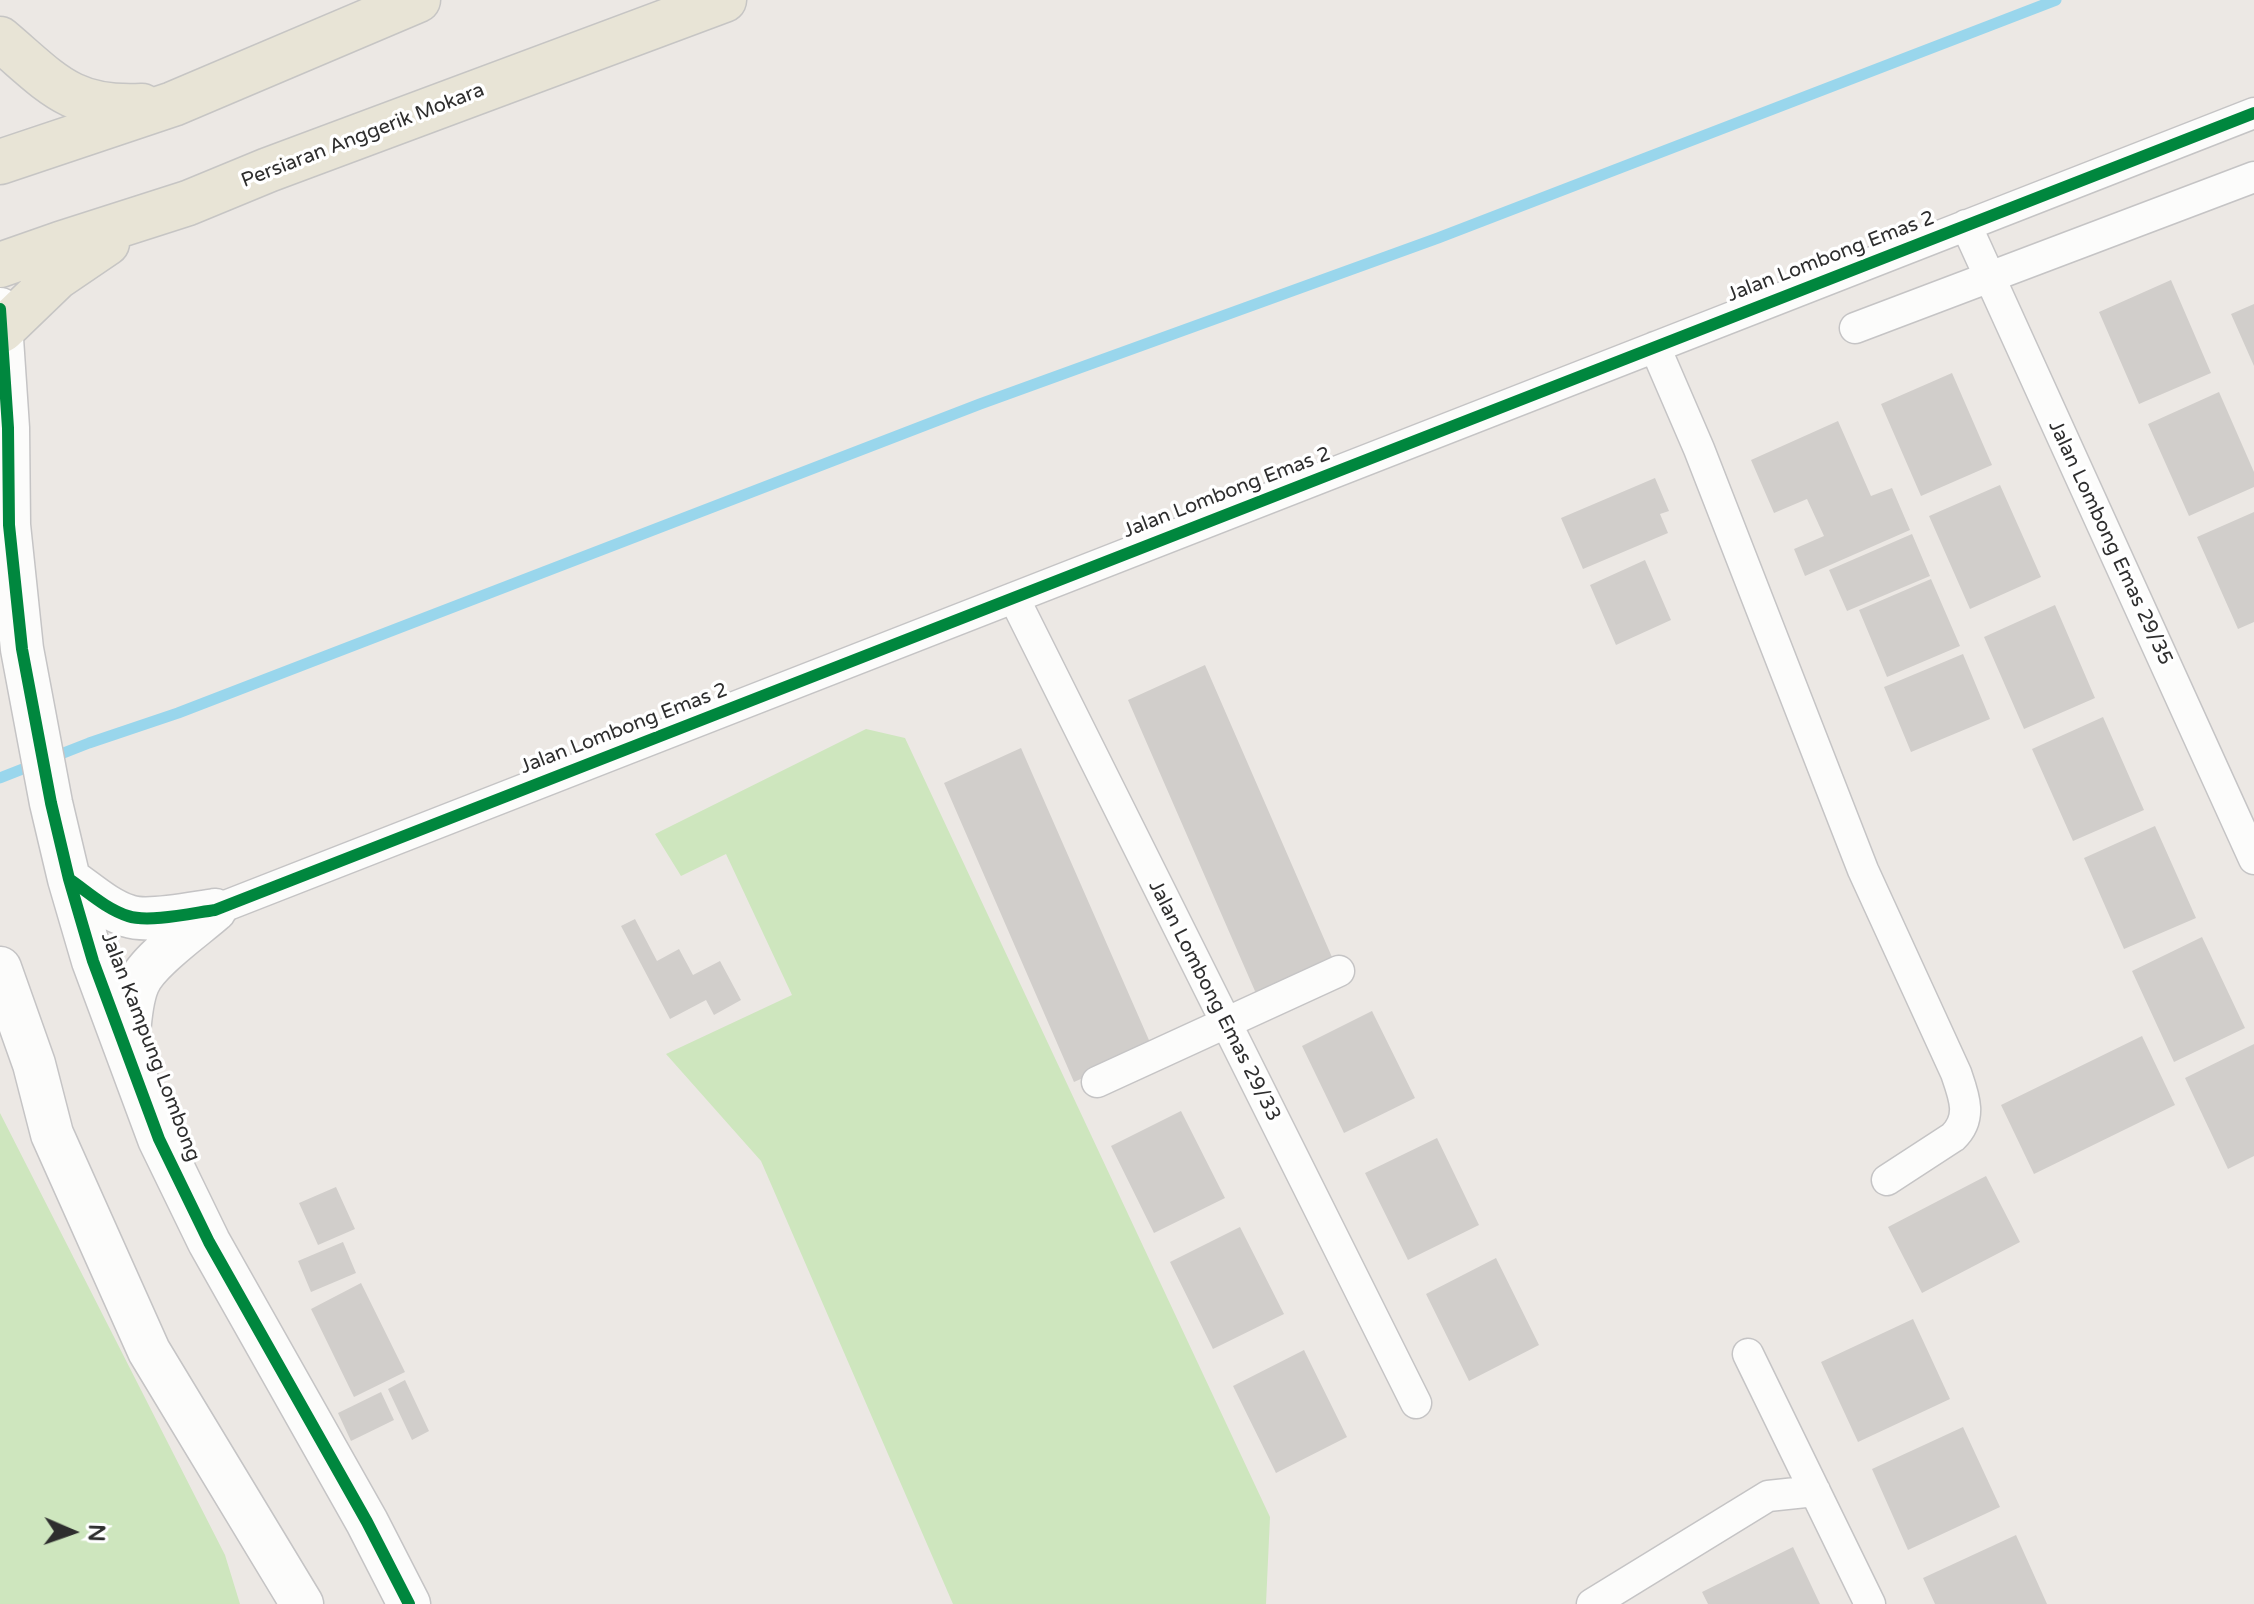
<!DOCTYPE html>
<style>
body{margin:0}
#map{position:relative;width:2254px;height:1604px;overflow:hidden;background:#ece8e4;font-family:"Varela Round",sans-serif}
canvas{display:block}
.north{position:absolute;left:32px;top:1492px;width:80px;height:80px;-webkit-text-stroke:6px #fff;paint-order:stroke;rotate:92deg;font-size:22px;font-weight:700;line-height:32px;text-align:center;color:#2e2e2e}
.north::after{content:'';display:block;margin:auto;width:28px;height:36px;background:#2e2e2e;clip-path:polygon(50% 0,100% 100%,50% 72%,0 100%)}
</style>
<div id="map">
<canvas width="2254" height="1604"></canvas>
<div class="north">N</div>
</div>
<script>
const ctx = document.querySelector('canvas').getContext('2d');
ctx.lineJoin = 'round';
function fill(path, color) { ctx.fillStyle = color; ctx.fill(path, 'evenodd'); }
function stroke(path, color, width, dash) { ctx.strokeStyle = color; ctx.lineWidth = width; ctx.lineCap = dash ? 'butt' : 'round'; ctx.setLineDash(dash || []); ctx.stroke(path); }
function label(font, color, halo, rows, align = 'center') {
  ctx.font = font + ' "Varela Round",sans-serif'; ctx.lineWidth = 7; ctx.setLineDash([]); ctx.textBaseline = 'middle'; ctx.strokeStyle = halo; ctx.fillStyle = color; for (const [text, x, y, turn = 0] of rows) {
    ctx.save(); ctx.translate(x, y); ctx.rotate((+turn || 0) * Math.PI / 180); ctx.textAlign = isNaN(turn) ? turn : align; if (halo) ctx.strokeText(text, 0, 0); ctx.fillText(text, 0, 0); ctx.restore();
  }
}
fill(new Path2D(`
 M 866,729 L 905,738 L 1270,1517 L 1266,1604 L 953,1604 L 761,1161 L 666,1054 L 792,995 L 726,854 L 681,876 L 655,834 Z
 M 0,1113 L 225,1555 L 240,1604 L 0,1604 Z`), '#cee6be');
stroke(new Path2D(`
 M 0,778 L 89,743 L 178,713 L 980,404 L 1438,238 L 2056,0`), '#99d6ec', 11);
fill(new Path2D(`
 M 2171,280 L 2211,373 L 2139,404 L 2099,312 Z
 M 2254,304 L 2254,366 L 2231,314 Z
 M 1952,373 L 1992,465 L 1921,496 L 1881,404 Z
 M 2219,392 L 2254,472 L 2254,487 L 2189,516 L 2148,424 Z
 M 1838,421 L 1871,496 L 1892,488 L 1910,530 L 1805,576 L 1794,549 L 1824,536 L 1807,499 L 1774,513 L 1751,460 Z
 M 1655,478 L 1669,511 L 1660,514 L 1668,533 L 1583,569 L 1561,518 Z
 M 2000,485 L 2041,577 L 1970,609 L 1929,516 Z
 M 2254,512 L 2254,622 L 2238,629 L 2197,537 Z
 M 1912,534 L 1930,576 L 1847,611 L 1829,570 Z
 M 1645,560 L 1671,620 L 1616,645 L 1590,585 Z
 M 1931,579 L 1960,646 L 1887,677 L 1859,610 Z
 M 2055,605 L 2095,698 L 2024,729 L 1984,637 Z
 M 1963,654 L 1990,719 L 1911,752 L 1884,687 Z
 M 1205,665 L 1335,964 L 1258,998 L 1128,700 Z
 M 2103,717 L 2144,810 L 2073,841 L 2032,749 Z
 M 1021,748 L 1152,1047 L 1074,1082 L 944,783 Z
 M 2155,826 L 2196,918 L 2124,949 L 2084,858 Z
 M 635,919 L 657,961 L 679,949 L 693,975 L 720,961 L 741,1000 L 714,1015 L 706,1000 L 670,1019 L 621,926 Z
 M 2202,937 L 2245,1028 L 2174,1062 L 2132,971 Z
 M 1372,1011 L 1415,1098 L 1344,1133 L 1302,1046 Z
 M 2142,1036 L 2175,1105 L 2034,1174 L 2001,1105 Z
 M 2254,1044 L 2254,1156 L 2228,1169 L 2185,1078 Z
 M 1181,1111 L 1225,1198 L 1154,1233 L 1111,1146 Z
 M 1437,1138 L 1479,1225 L 1408,1260 L 1365,1173 Z
 M 1986,1176 L 2020,1242 L 1922,1293 L 1888,1227 Z
 M 336,1187 L 355,1229 L 318,1245 L 299,1203 Z
 M 1240,1227 L 1284,1314 L 1213,1349 L 1170,1262 Z
 M 343,1242 L 356,1273 L 311,1292 L 298,1261 Z
 M 1496,1258 L 1539,1345 L 1469,1381 L 1426,1294 Z
 M 361,1283 L 405,1372 L 354,1397 L 311,1309 Z
 M 1913,1319 L 1950,1399 L 1858,1442 L 1821,1362 Z
 M 1304,1350 L 1347,1437 L 1276,1473 L 1233,1386 Z
 M 405,1380 L 429,1431 L 412,1440 L 388,1389 Z
 M 381,1392 L 394,1420 L 351,1441 L 338,1413 Z
 M 1963,1427 L 2000,1507 L 1908,1550 L 1872,1469 Z
 M 2016,1535 L 2047,1604 L 1935,1604 L 1923,1578 Z
 M 1793,1547 L 1820,1604 L 1708,1604 L 1702,1592 Z`), '#d1cecb');
const street = new Path2D(`
 M 1966,225 L 2254,859
 M 1855,328 L 2254,177
 M 1655,347 L 1699,449 L 1863,870 L 1956,1073 C 1964,1096 1973,1118 1953,1137 L 1887,1180
 M 1014,598 L 1416,1403
 M 215,910 L 2254,113
 M 1097,1082 L 1339,971
 M 1748,1354 L 1870,1604
 M 1592,1604 L 1768,1496 L 1815,1491`);
const secondary = new Path2D(`
 M 0,309 L 8,428 L 9,525 L 22,649 L 51,803 L 69,879 L 93,961 L 159,1139 L 209,1242 L 367,1522 L 409,1604
 M 69,879 C 88,892 106,909 128,916 C 148,923 193,913 215,910
 M 0,968 L 34,1064 L 52,1134 L 149,1351 L 302,1604
 M 128,1046 C 130,1026 130,1003 138,984 C 148,960 195,928 215,910`);
const primary = new Path2D(`
 M 0,39 C 51,82 70,110 142,106
 M 0,162 L 173,104 L 418,0
 M 0,265 L 60,244 L 188,203 L 268,170 L 724,0
 M 2,330 L 57,277 L 107,243`);
stroke(street, '#c5c4c5', 33);
stroke(secondary, '#c5c4c5', 45);
stroke(primary, '#c6c5c4', 47);
stroke(street, '#fcfcfb', 30);
stroke(secondary, '#fcfcfb', 42);
stroke(primary, '#e8e4d6', 44);
stroke(new Path2D(`
 M 0,309 L 8,428 L 9,525 L 22,649 L 51,803 L 69,879 L 93,961 L 159,1139 L 209,1242 L 367,1522 L 409,1604
 M 69,879 C 88,892 106,909 128,916 C 148,923 193,913 215,910 L 2254,113`), '#00873e', 12);
label('20px', '#2e2e2e', '#fff', [
 ["Persiaran Anggerik Mokara",363,136,-21],
 ["Jalan Lombong Emas 2",1831,257,-21],
 ["Jalan Lombong Emas 2",1227,493,-21],
 ["Jalan Lombong Emas 29/35",2110,543,65],
 ["Jalan Lombong Emas 2",624,729,-21],
 ["Jalan Lombong Emas 29/33",1214,1001,63],
 ["Jalan Kampung Lombong",150,1047,69]
]);
</script>
